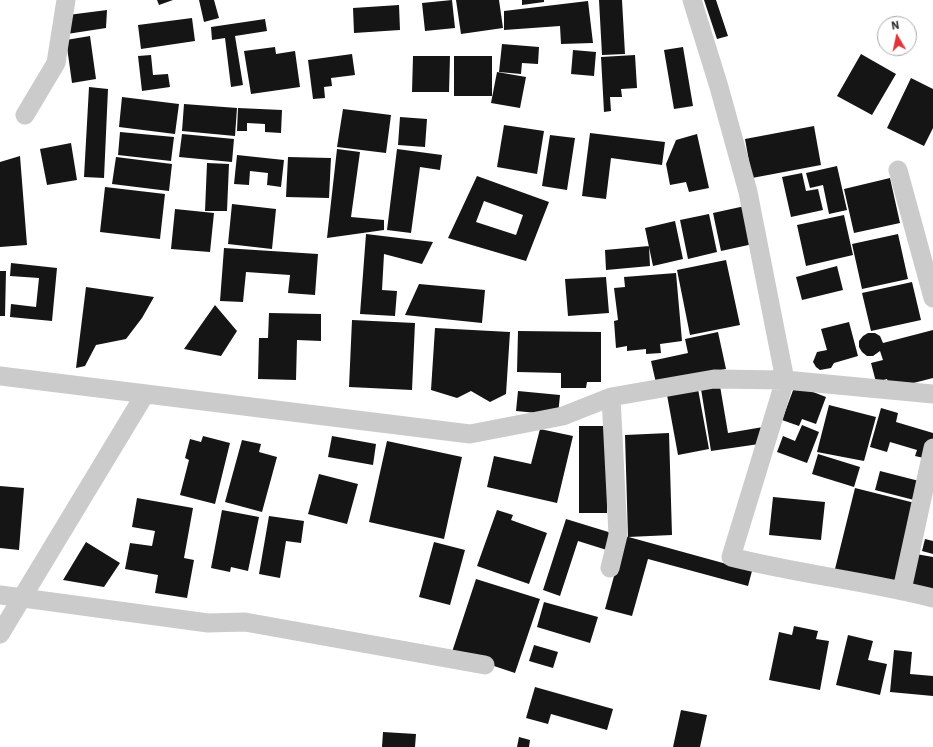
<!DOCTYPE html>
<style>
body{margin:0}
#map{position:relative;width:933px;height:747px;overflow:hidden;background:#fff;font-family:"IBM Plex Sans",sans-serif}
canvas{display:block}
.north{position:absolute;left:877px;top:16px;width:40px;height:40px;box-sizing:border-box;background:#fff;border:1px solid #ababab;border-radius:50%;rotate:351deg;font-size:11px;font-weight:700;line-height:16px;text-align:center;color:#2e2e2e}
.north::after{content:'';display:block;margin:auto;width:14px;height:18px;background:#e13339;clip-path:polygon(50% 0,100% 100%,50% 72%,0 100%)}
</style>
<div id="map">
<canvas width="933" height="747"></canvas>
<div class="north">N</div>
</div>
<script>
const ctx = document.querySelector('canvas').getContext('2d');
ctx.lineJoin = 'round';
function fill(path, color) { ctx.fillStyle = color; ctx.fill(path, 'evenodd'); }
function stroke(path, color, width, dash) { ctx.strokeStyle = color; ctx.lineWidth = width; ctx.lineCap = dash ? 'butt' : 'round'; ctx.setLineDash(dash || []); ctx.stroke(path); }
fill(new Path2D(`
 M 157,0 L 173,0 L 159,5 Z
 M 199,0 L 214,0 L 219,18 L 204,22 Z
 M 452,0 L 455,28 L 425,31 L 422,3 Z
 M 456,0 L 499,0 L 503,28 L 461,34 Z
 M 522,0 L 544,0 L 544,2 L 522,5 Z
 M 599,0 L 622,0 L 625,54 L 602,55 Z
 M 704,0 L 716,0 L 728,36 L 717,39 Z
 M 588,1 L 593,43 L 561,44 L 560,26 L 504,30 L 504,11 Z
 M 399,5 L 400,30 L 354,33 L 353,8 Z
 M 107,10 L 106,28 L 67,34 L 68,15 Z
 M 192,18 L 195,41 L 141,49 L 138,25 Z
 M 265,19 L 267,31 L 235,36 L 243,85 L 231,87 L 225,38 L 212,40 L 211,27 Z
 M 90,36 L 96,79 L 72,83 L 66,40 Z
 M 502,44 L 539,47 L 538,64 L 522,63 L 521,74 L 499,72 Z
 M 275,47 L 276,54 L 295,51 L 300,87 L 251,94 L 244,51 Z
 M 683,47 L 693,106 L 674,109 L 664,50 Z
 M 573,50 L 596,52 L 594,76 L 571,74 Z
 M 352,54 L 355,75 L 331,78 L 332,86 L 324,87 L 325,98 L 313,99 L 308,60 Z
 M 861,54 L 896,74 L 872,115 L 837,96 Z
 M 151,55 L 153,75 L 168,74 L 170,87 L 142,91 L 138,56 Z
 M 635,55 L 637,88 L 621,89 L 622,97 L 610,97 L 611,111 L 604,112 L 601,57 Z
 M 413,56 L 450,56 L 449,92 L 412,92 Z
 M 454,56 L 492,56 L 492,96 L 454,96 Z
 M 497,72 L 526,77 L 520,108 L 491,103 Z
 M 911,78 L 933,89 L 933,128 L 924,146 L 887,128 Z
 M 89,87 L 108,89 L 104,178 L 84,177 Z
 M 122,97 L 179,104 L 175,134 L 119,127 Z
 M 184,104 L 237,108 L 235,136 L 182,131 Z
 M 238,108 L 282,110 L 281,133 L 265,132 L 265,124 L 247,123 L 247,131 L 237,131 Z
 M 343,109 L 391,115 L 386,153 L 337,147 Z
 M 400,117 L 427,119 L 425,147 L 398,145 Z
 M 504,125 L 544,131 L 537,174 L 497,167 Z
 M 814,126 L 821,165 L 752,178 L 745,139 Z
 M 120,132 L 174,137 L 171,161 L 118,155 Z
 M 590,133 L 665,142 L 662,165 L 611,158 L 606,199 L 582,196 Z
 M 182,134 L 234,139 L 232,162 L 179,157 Z
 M 697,134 L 709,188 L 689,192 L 686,182 L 670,185 L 666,164 L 676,140 Z
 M 550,135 L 575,138 L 567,190 L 542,186 Z
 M 71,143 L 77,180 L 47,185 L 40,149 Z
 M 337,149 L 360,152 L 351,217 L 384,220 L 384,230 L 327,238 Z
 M 397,149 L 442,155 L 440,170 L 420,167 L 411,233 L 387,230 Z
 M 237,155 L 284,160 L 281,187 L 267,185 L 268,173 L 250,171 L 249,185 L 234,184 Z
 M 20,156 L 27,245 L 0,247 L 0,162 Z
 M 116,157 L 172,164 L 169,191 L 112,184 Z
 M 288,157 L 331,158 L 329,198 L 286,197 Z
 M 207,163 L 229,164 L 227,211 L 205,211 Z
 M 837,166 L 847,210 L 829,214 L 823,185 L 810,188 L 806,173 Z
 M 802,173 L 806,191 L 818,189 L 823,210 L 791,217 L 782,177 Z
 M 477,176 L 549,202 L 526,261 L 448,238 ZM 484,201 L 523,215 L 516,235 L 476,222 Z
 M 890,178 L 900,223 L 854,233 L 844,189 Z
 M 105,187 L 165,194 L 160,239 L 100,232 Z
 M 232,204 L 276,209 L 272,249 L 228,244 Z
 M 745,206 L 753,244 L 721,251 L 713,213 Z
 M 175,209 L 214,213 L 210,252 L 171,249 Z
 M 709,214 L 717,252 L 688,259 L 680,220 Z
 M 844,215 L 853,255 L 806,266 L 797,225 Z
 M 675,221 L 683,259 L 653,266 L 645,228 Z
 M 366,234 L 433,242 L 422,264 L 384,254 L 382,290 L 397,291 L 395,316 L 360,314 Z
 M 898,234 L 908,279 L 862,289 L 852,244 Z
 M 649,246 L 650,266 L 606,270 L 605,250 Z
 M 224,248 L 318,254 L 315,295 L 288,293 L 290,275 L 246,272 L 243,302 L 220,301 Z
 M 726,260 L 740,325 L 690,335 L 677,270 Z
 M 11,263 L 57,268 L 52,321 L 10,317 L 11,304 L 36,307 L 39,278 L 10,276 Z
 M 837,266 L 843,290 L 802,300 L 796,277 Z
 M 0,271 L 6,271 L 5,316 L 0,316 Z
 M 676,273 L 682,341 L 660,344 L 661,353 L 646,354 L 646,349 L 627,351 L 627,346 L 616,348 L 614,321 L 618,320 L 614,288 L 625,287 L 624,277 Z
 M 606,277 L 609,313 L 568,316 L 565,279 Z
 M 912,282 L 921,320 L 871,331 L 862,293 Z
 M 419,284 L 485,290 L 482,323 L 405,315 Z
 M 86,287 L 154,297 L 142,318 L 126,339 L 96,345 L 85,366 L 76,368 Z
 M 215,305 L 237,331 L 221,356 L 184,349 Z
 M 269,313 L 321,314 L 321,341 L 297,340 L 296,380 L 258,379 L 259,338 L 268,338 Z
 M 352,320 L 415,323 L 412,390 L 349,387 Z
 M 849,322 L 858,356 L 834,363 L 831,368 L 820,370 L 816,367 L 813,362 L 817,352 L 827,350 L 821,329 Z
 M 435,328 L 510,332 L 506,394 L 490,402 L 471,391 L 457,398 L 431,390 Z
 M 933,330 L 933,378 L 890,389 L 887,379 L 876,382 L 871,363 L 883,360 L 880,351 L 873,356 L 867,356 L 862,352 L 859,347 L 859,341 L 863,336 L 868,333 L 875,333 L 880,336 L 883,343 Z
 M 518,331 L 601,332 L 601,382 L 587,382 L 586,388 L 561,388 L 561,373 L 517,372 Z
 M 718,332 L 726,369 L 656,383 L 651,361 L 688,353 L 685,339 Z
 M 795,385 L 826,397 L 816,424 L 802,419 L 799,426 L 782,420 Z
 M 720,386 L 728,433 L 763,427 L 766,443 L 711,451 L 701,389 Z
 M 698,389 L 709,449 L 678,455 L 667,395 Z
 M 518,391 L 560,395 L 558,415 L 516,411 Z
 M 829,405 L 876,417 L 864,461 L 817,452 Z
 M 881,408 L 898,413 L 896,422 L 933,433 L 933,442 L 928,459 L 915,456 L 917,450 L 890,442 L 887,452 L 870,447 Z
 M 802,425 L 819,432 L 807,463 L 777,452 L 783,436 L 795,441 Z
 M 579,426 L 607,426 L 607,513 L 579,513 Z
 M 540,429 L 573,436 L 557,503 L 487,487 L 494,456 L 531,464 Z
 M 669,433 L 672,535 L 628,537 L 625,435 Z
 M 203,436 L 230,443 L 215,504 L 180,495 L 189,460 L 185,458 L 190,439 L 201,442 Z
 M 332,436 L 376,444 L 373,465 L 328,457 Z
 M 242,440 L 261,444 L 259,452 L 277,457 L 262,512 L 225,502 Z
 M 387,441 L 462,457 L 444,539 L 369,522 Z
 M 818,454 L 860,467 L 854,487 L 812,474 Z
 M 880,471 L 923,482 L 918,501 L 875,490 Z
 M 319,474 L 358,484 L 347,524 L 308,514 Z
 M 0,486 L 24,488 L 19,550 L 0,548 Z
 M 855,488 L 919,504 L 899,585 L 835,569 Z
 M 773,497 L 825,502 L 821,540 L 769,535 Z
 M 137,498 L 193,508 L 184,558 L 194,560 L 187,598 L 155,593 L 158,575 L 125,569 L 130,543 L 152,546 L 155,531 L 132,527 Z
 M 222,510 L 259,517 L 248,571 L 231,567 L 230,572 L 211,568 Z
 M 497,510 L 513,515 L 511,520 L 547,533 L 529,584 L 477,566 Z
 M 269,516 L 304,521 L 301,543 L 286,541 L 280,578 L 259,574 Z
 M 566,519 L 615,534 L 610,551 L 578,541 L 560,596 L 543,590 Z
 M 625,536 L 752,571 L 748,586 L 648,559 L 632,616 L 605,609 Z
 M 925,539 L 933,541 L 933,554 L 922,551 Z
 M 86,542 L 120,563 L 104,587 L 63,580 Z
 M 434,542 L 465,550 L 450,605 L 419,597 Z
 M 916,554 L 933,557 L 933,591 L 908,586 Z
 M 476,579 L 540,599 L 515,673 L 452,652 Z
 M 544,602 L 598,617 L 590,643 L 537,627 Z
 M 794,626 L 818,631 L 816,639 L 829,641 L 820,690 L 769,680 L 779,632 L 792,635 Z
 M 848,635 L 873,641 L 868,660 L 887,664 L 880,695 L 836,685 Z
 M 534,645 L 558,652 L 553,668 L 529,661 Z
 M 894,650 L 912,652 L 910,674 L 933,676 L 933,696 L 890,692 Z
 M 535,687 L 613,709 L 607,730 L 551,714 L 548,724 L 526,718 Z
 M 681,710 L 707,715 L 700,747 L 673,747 Z
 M 383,732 L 416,734 L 415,747 L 382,747 Z
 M 519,737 L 530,740 L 529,747 L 517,747 Z`), '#151515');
stroke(new Path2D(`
 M 692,0 L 719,87 L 748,192 L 785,380 L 731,557 C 798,574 866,581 933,598
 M 25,115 L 56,63 L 66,0
 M 898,170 L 933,298
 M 0,376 L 470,434 L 563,416 L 611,397 L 714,379 L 785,380 L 933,394
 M 610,568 L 618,535 L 611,397
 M 902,590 L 933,448
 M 0,595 L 208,623 L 245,622 L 485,665
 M 0,634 L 145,394`), '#cbcbcb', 19);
</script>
